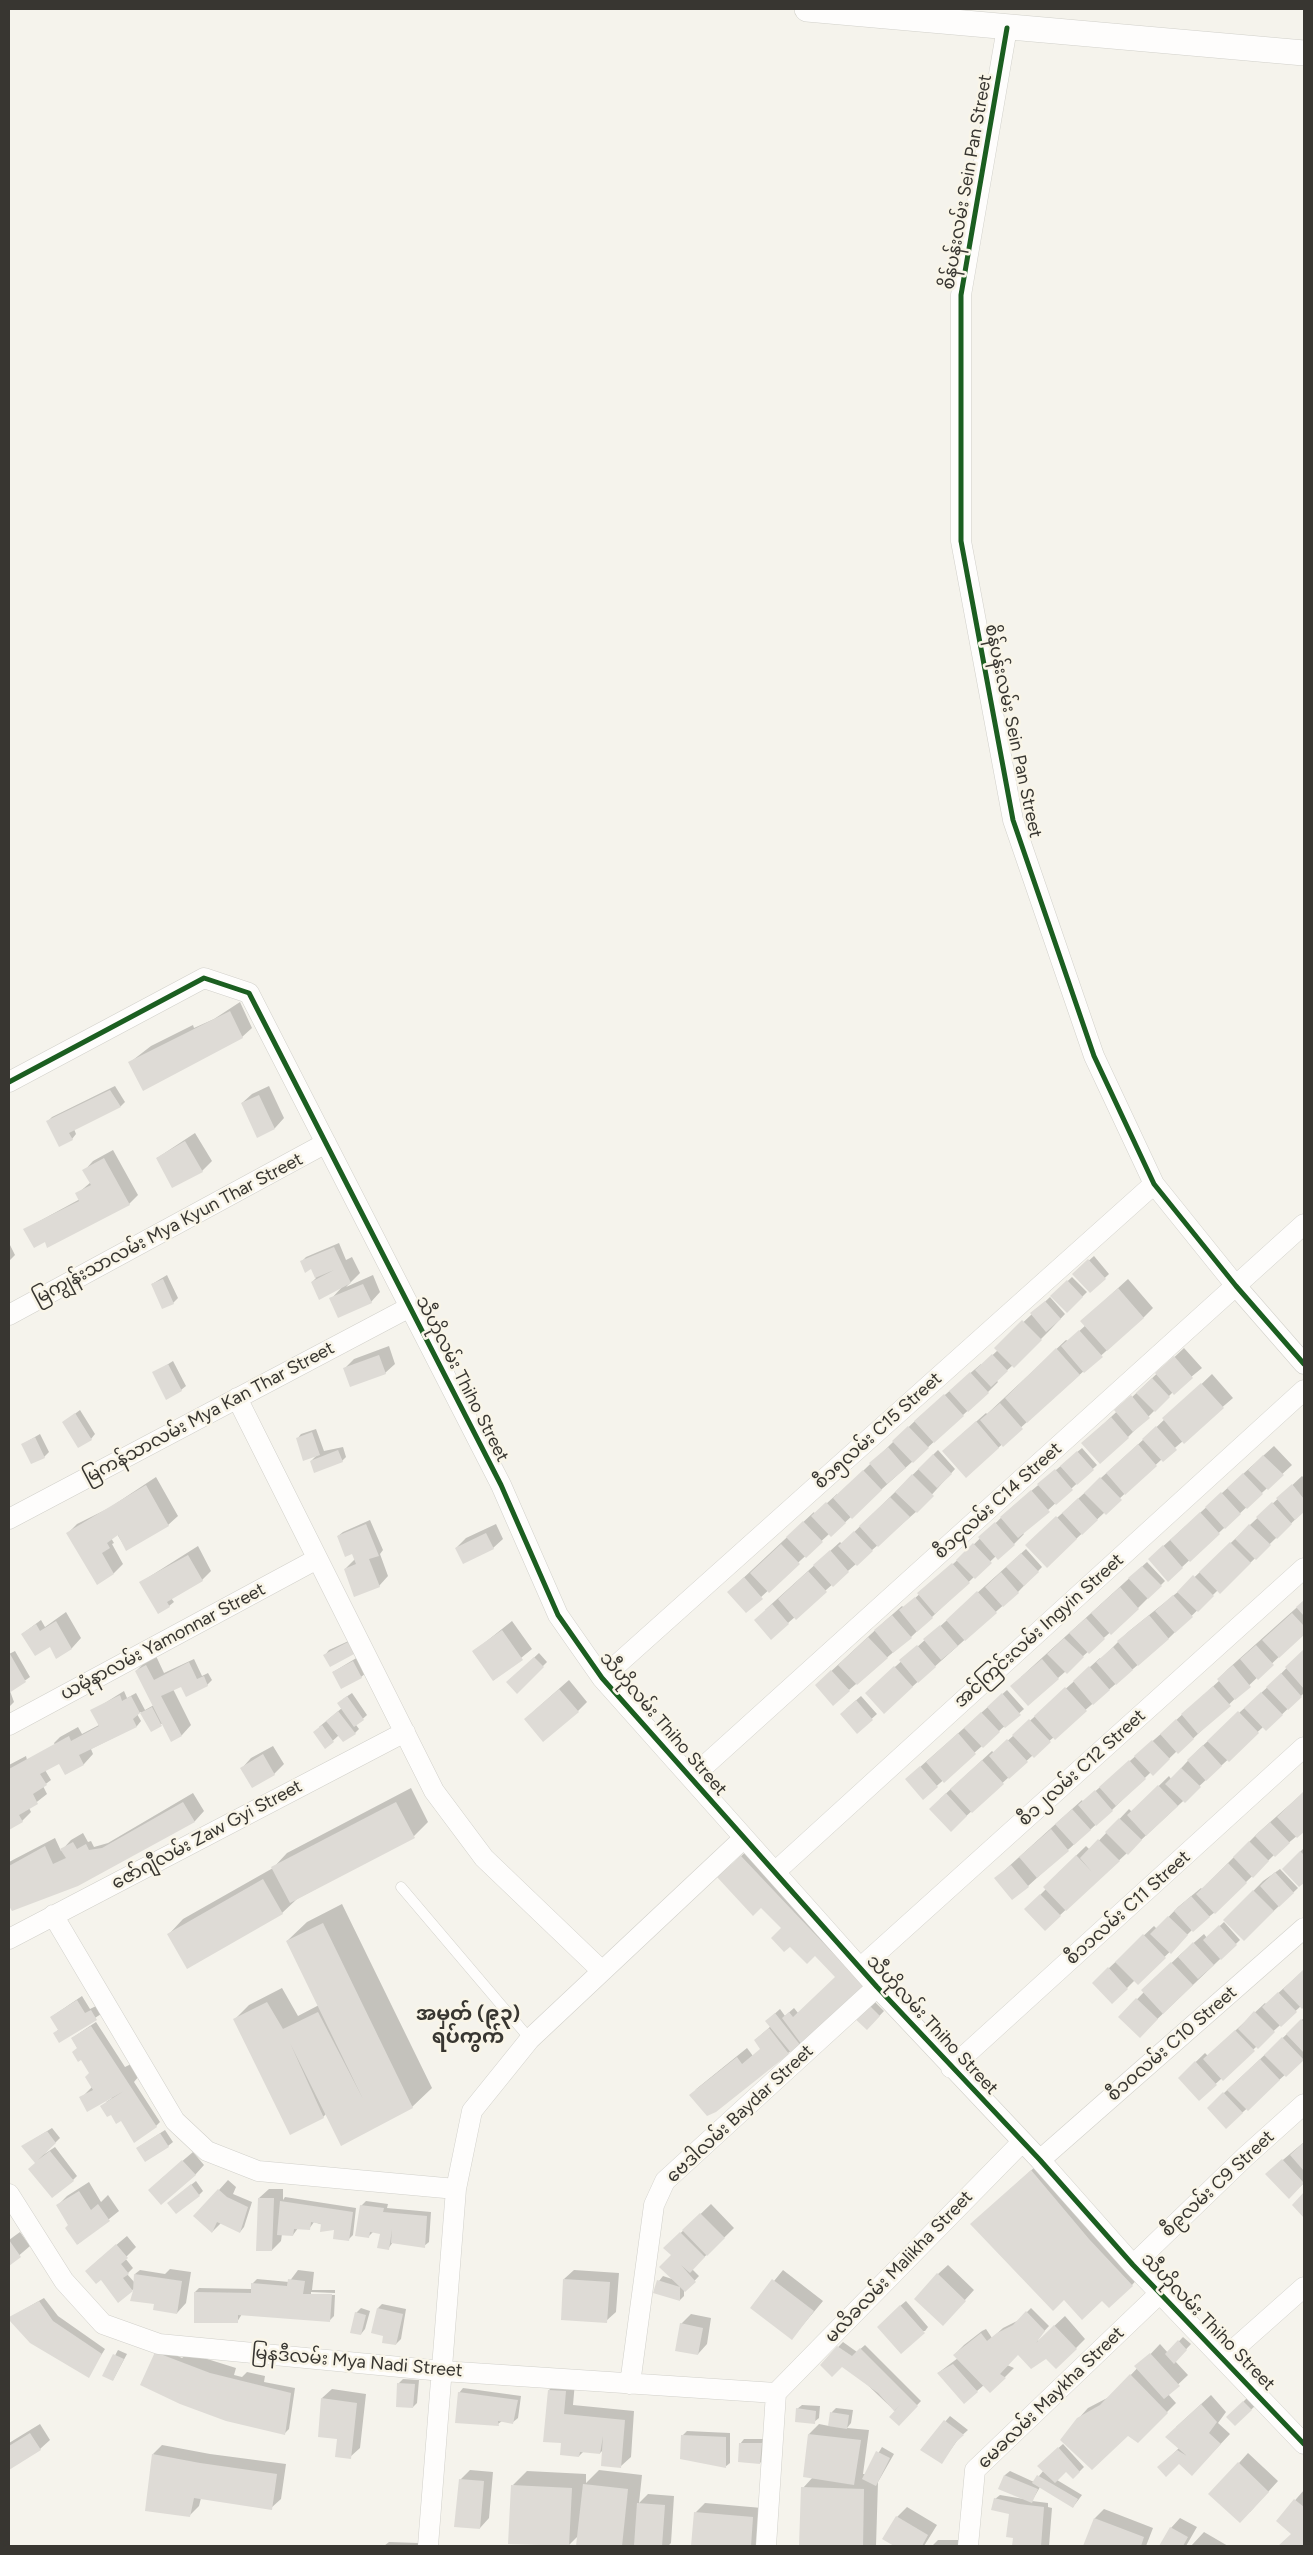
<!DOCTYPE html>
<meta charset="utf-8">
<style>
body{margin:0}
#map{position:relative;width:1313px;height:2555px;overflow:hidden;background:#f5f3ec;font-family:Figtree,sans-serif}
canvas{display:block}
.frame{position:absolute;inset:0;border:10px solid #383631;pointer-events:none}
</style>
<div id="map">
<canvas width="1313" height="2555"></canvas>
<div class="frame"></div>
</div>
<script>
const ctx = document.querySelector('canvas').getContext('2d');
ctx.lineJoin = 'round';
function fill(path, color) { ctx.fillStyle = color; ctx.fill(path, 'evenodd'); }
function stroke(path, color, width, dash) { ctx.strokeStyle = color; ctx.lineWidth = width; ctx.lineCap = dash ? 'butt' : 'round'; ctx.setLineDash(dash || []); ctx.stroke(path); }
function label(font, color, halo, rows, align = 'center') {
  ctx.font = font + ' Figtree,"Noto Sans Myanmar",sans-serif'; ctx.lineWidth = 5; ctx.setLineDash([]); ctx.textBaseline = 'middle'; ctx.strokeStyle = halo; ctx.fillStyle = color; for (const [text, x, y, turn = 0] of rows) {
    ctx.save(); ctx.translate(x, y); ctx.rotate((+turn || 0) * Math.PI / 180); ctx.textAlign = isNaN(turn) ? turn : align; if (halo) ctx.strokeText(text, 0, 0); ctx.fillText(text, 0, 0); ctx.restore();
  }
}
fill(new Path2D(`
 M 240,1002 L 252,1028 L 242,1037 L 129,1063 L 151,1046 L 193,1025 L 194,1028 L 214,1019 Z
 M 115,1086 L 125,1102 L 121,1106 L 74,1129 L 76,1134 L 72,1139 L 48,1121 L 52,1117 Z
 M 269,1086 L 284,1118 L 275,1128 L 257,1136 L 242,1103 L 252,1094 Z
 M 195,1133 L 212,1161 L 202,1171 L 172,1186 L 157,1158 Z
 M 113,1150 L 138,1195 L 129,1204 L 25,1229 L 80,1199 L 77,1194 L 91,1182 L 84,1171 L 93,1161 Z
 M 9,1243 L 15,1255 L 9,1261 Z
 M 339,1243 L 346,1260 L 352,1257 L 360,1273 L 346,1287 L 373,1275 L 380,1292 L 371,1302 L 331,1299 L 343,1286 L 312,1282 L 316,1278 L 312,1268 L 301,1262 L 306,1257 Z
 M 1094,1256 L 1109,1274 L 1090,1292 L 1074,1274 Z
 M 167,1275 L 178,1298 L 173,1303 L 152,1284 Z
 M 1072,1277 L 1087,1292 L 1067,1312 L 1052,1296 Z
 M 1128,1279 L 1153,1308 L 1144,1317 L 998,1448 L 954,1441 L 986,1413 L 987,1414 L 1066,1340 L 1068,1341 L 1086,1325 L 1082,1321 Z
 M 1050,1297 L 1065,1314 L 1051,1329 L 1014,1366 L 1013,1365 L 996,1380 L 998,1382 L 988,1392 L 913,1461 L 831,1535 L 829,1534 L 746,1611 L 738,1583 L 814,1512 L 815,1514 L 837,1494 L 838,1495 L 918,1418 L 981,1364 L 982,1365 L 998,1350 L 996,1348 Z
 M 389,1346 L 395,1364 L 385,1373 L 345,1368 L 354,1359 Z
 M 1184,1348 L 1202,1368 L 1173,1392 L 1128,1437 L 1093,1434 Z
 M 173,1361 L 186,1386 L 181,1390 L 154,1373 Z
 M 1212,1374 L 1233,1398 L 1162,1459 L 1047,1566 L 1037,1536 L 1144,1439 Z
 M 80,1410 L 95,1434 L 91,1439 L 64,1422 Z
 M 316,1429 L 324,1451 L 343,1447 L 346,1457 L 342,1461 L 311,1461 L 317,1455 L 297,1439 L 301,1434 Z
 M 40,1434 L 49,1452 L 44,1457 L 23,1444 Z
 M 1274,1446 L 1292,1465 L 1168,1580 L 1159,1550 Z
 M 1082,1448 L 1097,1465 L 1023,1533 L 1024,1534 L 1014,1544 L 998,1558 L 996,1556 L 911,1637 L 849,1690 L 826,1676 L 885,1621 L 902,1606 L 904,1608 L 963,1555 L 1011,1508 Z
 M 938,1450 L 955,1469 L 917,1511 L 788,1623 L 765,1610 L 840,1542 L 842,1544 Z
 M 1302,1476 L 1304,1478 L 1304,1511 L 1220,1592 L 1218,1590 L 1169,1638 L 1033,1755 L 951,1830 L 940,1799 L 992,1751 L 994,1753 L 1100,1658 L 1101,1659 L 1128,1632 L 1184,1587 Z
 M 156,1477 L 178,1516 L 168,1525 L 126,1549 L 117,1534 L 111,1538 L 114,1543 L 112,1544 L 123,1564 L 114,1573 L 97,1583 L 68,1533 L 77,1524 L 109,1508 Z
 M 370,1520 L 383,1550 L 380,1554 L 388,1576 L 379,1586 L 345,1569 L 355,1559 L 352,1552 L 338,1536 L 343,1532 Z
 M 496,1524 L 503,1539 L 493,1548 L 456,1548 L 466,1538 Z
 M 198,1546 L 211,1571 L 202,1580 L 171,1598 L 174,1602 L 169,1606 L 141,1582 Z
 M 1026,1549 L 1042,1567 L 1018,1592 L 884,1712 L 876,1684 Z
 M 1147,1562 L 1165,1581 L 1138,1608 L 1058,1678 L 1021,1677 Z
 M 1304,1601 L 1304,1633 L 1179,1752 L 1177,1751 L 1153,1774 L 1151,1772 L 1112,1810 L 1028,1886 L 996,1878 L 1082,1800 L 1083,1802 L 1163,1732 L 1220,1680 L 1218,1679 L 1228,1669 Z
 M 66,1612 L 81,1638 L 72,1648 L 57,1657 L 50,1646 L 22,1634 L 41,1620 L 45,1627 Z
 M 512,1621 L 532,1649 L 494,1680 L 473,1652 Z
 M 355,1638 L 360,1648 L 325,1655 L 329,1650 Z
 M 1304,1650 L 1304,1693 L 1266,1730 L 1263,1727 L 1045,1929 L 1036,1899 L 1046,1889 L 1044,1887 L 1086,1846 L 1090,1850 L 1129,1809 L 1132,1812 L 1169,1776 L 1171,1779 L 1198,1750 L 1271,1684 Z
 M 15,1651 L 30,1677 L 10,1691 L 14,1702 L 9,1707 L 9,1654 Z
 M 539,1653 L 547,1662 L 517,1692 L 508,1682 Z
 M 156,1656 L 164,1673 L 194,1659 L 202,1676 L 208,1673 L 212,1680 L 207,1685 L 182,1685 L 173,1689 L 191,1725 L 182,1735 L 171,1740 L 163,1723 L 151,1730 L 141,1712 L 137,1714 L 141,1721 L 137,1726 L 91,1749 L 93,1754 L 84,1764 L 66,1774 L 59,1763 L 45,1770 L 51,1780 L 43,1786 L 47,1794 L 29,1808 L 31,1812 L 22,1821 L 9,1828 L 9,1765 L 26,1756 L 27,1760 L 55,1745 L 54,1743 L 60,1737 L 78,1727 L 82,1734 L 99,1725 L 92,1711 L 124,1691 L 127,1698 L 136,1693 L 145,1710 L 154,1705 L 136,1671 L 146,1661 Z
 M 358,1657 L 366,1673 L 361,1677 L 333,1672 Z
 M 569,1680 L 587,1702 L 578,1711 L 535,1710 Z
 M 1007,1690 L 1024,1709 L 923,1798 L 911,1775 Z
 M 352,1693 L 367,1715 L 356,1725 L 359,1729 L 355,1733 L 339,1735 L 326,1747 L 319,1727 L 342,1708 L 343,1699 Z
 M 861,1696 L 877,1714 L 857,1732 L 846,1709 Z
 M 273,1746 L 284,1764 L 274,1774 L 242,1768 L 251,1758 Z
 M 411,1788 L 428,1822 L 414,1836 L 297,1899 L 282,1913 L 169,1934 L 183,1919 L 273,1868 L 287,1853 Z
 M 1304,1792 L 1304,1830 L 1274,1855 L 1215,1912 L 1192,1930 L 1138,1983 L 1135,1980 L 1112,2003 L 1093,1983 L 1154,1926 L 1157,1929 L 1178,1907 L 1201,1888 L 1202,1889 L 1259,1832 Z
 M 193,1793 L 204,1811 L 195,1821 L 170,1835 L 9,1905 L 9,1862 L 55,1838 L 61,1851 L 71,1840 L 83,1833 L 88,1842 L 91,1841 L 94,1847 L 108,1843 Z
 M 751,1847 L 867,1981 L 801,2045 L 788,2053 L 695,2090 L 747,2048 L 753,2056 L 762,2049 L 755,2040 L 771,2026 L 771,2017 L 780,2009 L 785,2016 L 794,2008 L 798,2013 L 837,1977 L 792,1919 L 728,1868 Z
 M 1304,1848 L 1304,1881 L 1299,1885 L 1283,1869 Z
 M 1280,1869 L 1298,1888 L 1244,1939 L 1225,1920 L 1263,1881 Z
 M 342,1904 L 432,2088 L 412,2107 L 326,2114 L 323,2117 L 235,2019 L 249,2005 L 282,1988 L 298,2016 L 319,2005 L 287,1941 L 307,1922 Z
 M 1224,1922 L 1240,1940 L 1150,2026 L 1120,2017 L 1144,1992 L 1143,1990 L 1182,1953 L 1204,1934 L 1207,1938 Z
 M 1304,1970 L 1304,2006 L 1301,2006 L 1199,2099 L 1179,2078 L 1205,2053 L 1208,2056 L 1265,2003 L 1266,2004 Z
 M 82,1996 L 90,2009 L 96,2006 L 101,2014 L 60,2041 L 55,2033 L 59,2029 L 51,2017 Z
 M 872,1999 L 884,2011 L 867,2029 L 855,2017 Z
 M 1304,2018 L 1304,2058 L 1226,2127 L 1208,2108 Z
 M 96,2022 L 125,2067 L 131,2064 L 139,2076 L 134,2082 L 160,2122 L 156,2126 L 122,2120 L 106,2102 L 112,2098 L 111,2097 L 81,2098 L 92,2087 L 90,2073 L 72,2038 Z
 M 52,2128 L 60,2138 L 43,2155 L 55,2147 L 77,2176 L 73,2180 L 36,2163 L 23,2146 Z
 M 165,2130 L 173,2142 L 168,2146 L 137,2148 Z
 M 1304,2142 L 1304,2183 L 1289,2197 L 1277,2165 Z
 M 193,2152 L 204,2165 L 195,2175 L 160,2180 Z
 M 1046,2157 L 1141,2275 L 1132,2285 L 1102,2299 L 1064,2299 L 987,2210 Z
 M 228,2180 L 236,2187 L 233,2194 L 252,2202 L 244,2227 L 240,2232 L 221,2223 L 212,2232 L 219,2190 Z
 M 196,2181 L 203,2191 L 199,2195 L 173,2199 Z
 M 89,2182 L 101,2202 L 108,2195 L 119,2211 L 78,2244 L 58,2205 L 67,2196 Z
 M 269,2189 L 283,2189 L 283,2200 L 285,2197 L 356,2208 L 353,2235 L 349,2239 L 335,2229 L 314,2222 L 309,2229 L 298,2228 L 293,2235 L 282,2234 L 281,2241 L 272,2250 L 259,2198 Z
 M 366,2201 L 388,2204 L 387,2208 L 431,2212 L 429,2242 L 424,2246 L 393,2242 L 388,2249 L 381,2233 L 374,2231 L 369,2236 L 361,2206 Z
 M 711,2204 L 734,2228 L 692,2269 L 699,2276 L 685,2291 L 684,2289 L 684,2296 L 680,2300 L 659,2281 L 663,2276 L 675,2280 L 672,2255 L 665,2248 Z
 M 20,2232 L 30,2246 L 9,2264 L 9,2240 Z
 M 127,2236 L 136,2247 L 125,2258 L 133,2268 L 127,2274 L 135,2283 L 135,2274 L 140,2270 L 165,2274 L 170,2269 L 191,2272 L 186,2303 L 177,2313 L 136,2287 L 118,2302 L 96,2262 Z
 M 948,2265 L 974,2290 L 943,2324 L 938,2274 Z
 M 298,2270 L 314,2272 L 312,2290 L 335,2290 L 335,2293 L 311,2292 L 311,2295 L 335,2295 L 334,2316 L 329,2321 L 242,2314 L 237,2322 L 195,2292 L 199,2288 L 252,2289 L 252,2284 L 257,2279 L 289,2282 Z
 M 574,2270 L 619,2273 L 616,2312 L 606,2321 L 564,2279 Z
 M 783,2270 L 823,2301 L 792,2338 L 752,2308 Z
 M 44,2298 L 58,2316 L 105,2349 L 88,2376 L 9,2318 Z
 M 906,2301 L 928,2327 L 925,2331 L 922,2331 L 900,2306 Z
 M 382,2304 L 406,2309 L 401,2339 L 396,2344 L 385,2335 L 378,2308 Z
 M 361,2308 L 370,2311 L 365,2329 L 361,2334 L 356,2313 Z
 M 1031,2308 L 1049,2326 L 1037,2339 L 1038,2341 L 1065,2316 L 1085,2339 L 1076,2348 L 1018,2354 L 1007,2365 L 1014,2368 L 990,2392 L 984,2385 L 977,2391 L 938,2373 L 958,2358 L 954,2355 L 964,2345 L 982,2331 L 986,2329 L 992,2338 L 1003,2328 L 1019,2320 Z
 M 691,2314 L 711,2318 L 707,2344 L 698,2354 L 681,2324 Z
 M 1183,2337 L 1191,2344 L 1175,2361 L 1188,2375 L 1168,2394 L 1176,2403 L 1138,2441 L 1128,2434 L 1078,2419 L 1088,2408 L 1111,2396 L 1160,2344 L 1168,2353 Z
 M 843,2342 L 857,2352 L 865,2345 L 921,2401 L 899,2424 L 896,2412 L 857,2375 L 842,2365 L 821,2365 Z
 M 161,2348 L 182,2358 L 188,2353 L 236,2368 L 234,2375 L 242,2377 L 247,2372 L 265,2376 L 264,2382 L 295,2388 L 289,2429 L 285,2433 L 142,2384 Z
 M 118,2350 L 127,2354 L 113,2380 L 104,2376 Z
 M 403,2379 L 419,2380 L 417,2403 L 413,2407 L 398,2384 Z
 M 558,2381 L 575,2382 L 573,2405 L 634,2411 L 631,2457 L 621,2466 L 603,2450 L 600,2453 L 584,2451 L 579,2456 L 562,2442 L 549,2390 Z
 M 463,2388 L 521,2396 L 518,2418 L 513,2422 L 502,2421 L 498,2424 L 459,2393 Z
 M 332,2389 L 366,2394 L 360,2448 L 350,2457 L 338,2438 L 322,2398 Z
 M 1211,2395 L 1226,2412 L 1218,2423 L 1230,2434 L 1201,2465 L 1188,2454 L 1166,2476 L 1159,2467 L 1179,2448 L 1176,2427 Z
 M 1248,2397 L 1256,2405 L 1235,2425 L 1228,2417 Z
 M 802,2405 L 820,2406 L 819,2418 L 814,2422 L 797,2409 Z
 M 836,2408 L 853,2410 L 851,2423 L 847,2428 L 869,2430 L 863,2474 L 866,2474 L 882,2447 L 894,2454 L 878,2482 L 876,2546 L 801,2546 L 803,2488 L 813,2477 L 805,2476 L 809,2434 L 819,2424 L 829,2426 L 832,2412 Z
 M 950,2416 L 968,2430 L 959,2438 L 942,2462 L 922,2449 Z
 M 40,2424 L 50,2440 L 40,2449 L 9,2468 L 9,2443 Z
 M 687,2431 L 730,2433 L 730,2463 L 725,2467 L 682,2436 Z
 M 744,2439 L 765,2439 L 764,2459 L 760,2463 L 740,2444 Z
 M 1063,2444 L 1084,2467 L 1073,2478 L 1067,2470 L 1057,2480 L 1082,2495 L 1073,2507 L 1040,2487 L 1032,2501 L 1048,2503 L 1048,2507 L 1052,2508 L 1049,2546 L 1013,2546 L 1015,2537 L 1010,2514 L 995,2499 L 1000,2495 L 1024,2499 L 1000,2489 L 1005,2475 L 1010,2471 L 1034,2482 L 1044,2470 L 1044,2461 Z
 M 162,2445 L 210,2454 L 286,2464 L 281,2499 L 271,2508 L 201,2498 L 199,2506 L 190,2515 L 153,2454 Z
 M 1248,2453 L 1278,2481 L 1250,2512 L 1239,2463 Z
 M 470,2470 L 493,2472 L 489,2518 L 480,2528 L 460,2480 Z
 M 599,2470 L 642,2475 L 639,2503 L 648,2494 L 674,2496 L 671,2543 L 668,2546 L 577,2546 L 579,2535 L 568,2546 L 513,2485 L 527,2471 L 586,2474 L 586,2483 Z
 M 1304,2490 L 1304,2546 L 1280,2546 L 1293,2534 L 1277,2521 Z
 M 705,2503 L 762,2508 L 759,2546 L 692,2546 L 695,2513 Z
 M 907,2507 L 937,2525 L 924,2546 L 896,2546 L 884,2539 L 897,2517 Z
 M 1104,2509 L 1153,2528 L 1146,2546 L 1084,2546 L 1095,2518 Z
 M 1180,2518 L 1197,2527 L 1186,2546 L 1160,2546 L 1171,2528 Z
 M 1204,2532 L 1228,2546 L 1191,2546 Z
 M 938,2540 L 967,2540 L 967,2546 L 932,2546 Z
 M 389,2542 L 419,2543 L 418,2546 L 384,2546 Z`), '#0003');
fill(new Path2D(`
 M 230,1011 L 243,1038 L 143,1091 L 128,1062 Z
 M 110,1090 L 121,1107 L 69,1133 L 73,1140 L 59,1147 L 46,1121 Z
 M 259,1095 L 275,1129 L 257,1138 L 241,1103 Z
 M 185,1141 L 203,1172 L 172,1188 L 156,1158 Z
 M 104,1158 L 130,1205 L 47,1248 L 45,1242 L 34,1248 L 23,1229 L 79,1201 L 75,1193 L 91,1185 L 82,1170 Z
 M 334,1247 L 351,1283 L 319,1300 L 311,1282 L 334,1270 L 315,1278 L 311,1269 L 305,1273 L 300,1261 Z
 M 1088,1259 L 1106,1279 L 1090,1293 L 1072,1274 Z
 M 163,1279 L 174,1304 L 162,1309 L 151,1284 Z
 M 1067,1280 L 1083,1297 L 1067,1313 L 1050,1296 Z
 M 363,1284 L 372,1303 L 338,1318 L 329,1298 Z
 M 1118,1288 L 1144,1318 L 1107,1351 L 1080,1321 Z
 M 1045,1301 L 1061,1319 L 1046,1332 L 1030,1313 Z
 M 1022,1320 L 1042,1340 L 1014,1368 L 994,1348 Z
 M 1079,1330 L 1103,1357 L 1084,1373 L 1061,1346 Z
 M 1056,1348 L 1080,1375 L 1027,1423 L 1005,1398 Z
 M 992,1354 L 1008,1371 L 991,1387 L 975,1370 Z
 M 379,1355 L 386,1374 L 350,1387 L 343,1368 Z
 M 1174,1356 L 1193,1378 L 1174,1395 L 1155,1373 Z
 M 168,1364 L 182,1391 L 166,1400 L 152,1372 Z
 M 970,1372 L 989,1393 L 968,1412 L 949,1391 Z
 M 1152,1378 L 1170,1397 L 1155,1412 L 1136,1393 Z
 M 1201,1383 L 1224,1408 L 1184,1444 L 1162,1418 Z
 M 944,1394 L 964,1416 L 934,1443 L 914,1421 Z
 M 1131,1395 L 1150,1418 L 1133,1432 L 1114,1410 Z
 M 1000,1403 L 1023,1429 L 1003,1447 L 980,1420 Z
 M 75,1413 L 92,1440 L 78,1448 L 62,1422 Z
 M 1111,1417 L 1129,1438 L 1100,1464 L 1081,1443 Z
 M 976,1421 L 999,1448 L 966,1478 L 942,1451 Z
 M 908,1426 L 929,1448 L 913,1463 L 892,1441 Z
 M 1156,1426 L 1177,1450 L 1163,1462 L 1142,1439 Z
 M 312,1432 L 320,1455 L 303,1461 L 296,1438 Z
 M 35,1437 L 45,1458 L 31,1464 L 21,1444 Z
 M 1138,1444 L 1157,1466 L 1125,1495 L 1106,1473 Z
 M 888,1447 L 906,1468 L 887,1484 L 869,1463 Z
 M 338,1450 L 343,1462 L 314,1473 L 310,1461 Z
 M 1077,1451 L 1094,1470 L 1077,1485 L 1060,1466 Z
 M 933,1454 L 952,1474 L 937,1488 L 918,1469 Z
 M 1263,1455 L 1284,1475 L 1268,1490 L 1248,1470 Z
 M 1055,1469 L 1073,1490 L 1056,1505 L 1037,1484 Z
 M 863,1470 L 882,1490 L 852,1519 L 833,1498 Z
 M 1243,1473 L 1263,1494 L 1247,1509 L 1227,1488 Z
 M 912,1474 L 934,1496 L 917,1513 L 895,1492 Z
 M 1100,1477 L 1122,1500 L 1106,1515 L 1084,1493 Z
 M 1292,1484 L 1304,1499 L 1304,1512 L 1295,1520 L 1276,1498 Z
 M 146,1485 L 169,1526 L 126,1551 L 118,1535 L 107,1543 L 110,1548 L 102,1553 L 114,1574 L 97,1585 L 66,1533 Z
 M 1031,1490 L 1050,1512 L 1018,1538 L 1000,1517 Z
 M 1221,1492 L 1241,1514 L 1225,1529 L 1205,1507 Z
 M 890,1497 L 910,1517 L 878,1547 L 859,1526 Z
 M 1078,1498 L 1098,1520 L 1082,1535 L 1062,1513 Z
 M 826,1502 L 846,1523 L 831,1537 L 811,1516 Z
 M 1272,1502 L 1292,1524 L 1277,1539 L 1256,1517 Z
 M 1200,1512 L 1220,1534 L 1190,1562 L 1170,1540 Z
 M 1056,1516 L 1077,1539 L 1047,1568 L 1025,1545 Z
 M 803,1521 L 823,1542 L 806,1558 L 786,1537 Z
 M 995,1522 L 1015,1545 L 998,1560 L 978,1537 Z
 M 366,1524 L 379,1556 L 369,1559 L 380,1587 L 354,1597 L 344,1569 L 356,1564 L 352,1554 L 345,1557 L 337,1536 Z
 M 1249,1524 L 1271,1545 L 1256,1560 L 1235,1539 Z
 M 854,1531 L 873,1551 L 857,1566 L 838,1546 Z
 M 486,1533 L 494,1549 L 463,1564 L 455,1548 Z
 M 1230,1542 L 1251,1563 L 1220,1594 L 1199,1572 Z
 M 973,1543 L 992,1563 L 975,1579 L 956,1560 Z
 M 781,1544 L 800,1564 L 769,1593 L 750,1573 Z
 M 1163,1545 L 1183,1568 L 1168,1582 L 1148,1559 Z
 M 830,1550 L 849,1572 L 833,1587 L 813,1565 Z
 M 1021,1553 L 1039,1572 L 1024,1586 L 1006,1567 Z
 M 188,1555 L 203,1581 L 167,1602 L 170,1607 L 158,1614 L 139,1582 Z
 M 952,1563 L 970,1583 L 935,1614 L 917,1593 Z
 M 1142,1566 L 1162,1586 L 1148,1599 L 1128,1578 Z
 M 808,1571 L 827,1592 L 796,1620 L 778,1599 Z
 M 1001,1572 L 1019,1593 L 1003,1607 L 985,1587 Z
 M 1193,1575 L 1214,1596 L 1198,1612 L 1177,1592 Z
 M 744,1577 L 763,1599 L 746,1613 L 727,1592 Z
 M 1120,1587 L 1139,1609 L 1111,1635 L 1091,1613 Z
 M 977,1591 L 997,1613 L 965,1641 L 946,1620 Z
 M 1173,1595 L 1193,1617 L 1175,1633 L 1155,1611 Z
 M 915,1597 L 933,1618 L 917,1632 L 899,1610 Z
 M 1304,1600 L 1304,1616 L 1296,1607 Z
 M 772,1604 L 789,1624 L 771,1640 L 754,1620 Z
 M 1292,1613 L 1304,1626 L 1304,1635 L 1279,1658 L 1262,1640 Z
 M 892,1615 L 912,1638 L 893,1653 L 874,1630 Z
 M 1149,1615 L 1169,1639 L 1138,1666 L 1117,1641 Z
 M 1086,1618 L 1105,1639 L 1089,1654 L 1069,1633 Z
 M 56,1621 L 72,1649 L 56,1659 L 50,1647 L 35,1656 L 21,1634 L 36,1624 L 40,1631 Z
 M 940,1625 L 958,1646 L 941,1660 L 923,1639 Z
 M 502,1630 L 523,1660 L 493,1681 L 472,1651 Z
 M 868,1637 L 888,1658 L 857,1685 L 838,1665 Z
 M 1064,1638 L 1084,1657 L 1067,1674 L 1047,1654 Z
 M 350,1641 L 356,1653 L 330,1667 L 323,1655 Z
 M 917,1645 L 936,1667 L 918,1683 L 899,1660 Z
 M 1256,1645 L 1274,1665 L 1258,1680 L 1240,1659 Z
 M 1113,1647 L 1133,1670 L 1116,1685 L 1096,1662 Z
 M 1304,1649 L 1304,1689 L 1285,1667 Z
 M 10,1654 L 26,1682 L 9,1693 L 9,1655 Z
 M 534,1657 L 544,1667 L 517,1694 L 506,1682 Z
 M 1042,1659 L 1059,1679 L 1028,1706 L 1010,1686 Z
 M 353,1661 L 362,1678 L 341,1689 L 332,1672 Z
 M 189,1662 L 197,1679 L 204,1676 L 208,1686 L 186,1697 L 181,1687 L 161,1696 L 182,1736 L 171,1742 L 135,1671 L 146,1665 L 154,1680 Z
 M 1233,1665 L 1251,1687 L 1235,1700 L 1217,1679 Z
 M 894,1666 L 913,1687 L 884,1714 L 865,1693 Z
 M 1089,1666 L 1110,1690 L 1093,1705 L 1073,1681 Z
 M 831,1670 L 850,1691 L 833,1706 L 815,1685 Z
 M 1281,1673 L 1302,1697 L 1288,1710 L 1266,1687 Z
 M 1213,1686 L 1231,1706 L 1198,1734 L 1181,1714 Z
 M 1065,1687 L 1087,1711 L 1055,1740 L 1034,1716 Z
 M 559,1689 L 579,1712 L 543,1742 L 524,1719 Z
 M 1261,1692 L 1283,1715 L 1266,1731 L 1244,1708 Z
 M 1002,1693 L 1021,1715 L 1005,1728 L 987,1707 Z
 M 120,1695 L 122,1701 L 131,1696 L 140,1713 L 152,1707 L 162,1726 L 151,1732 L 140,1713 L 133,1719 L 137,1727 L 79,1755 L 84,1765 L 65,1775 L 59,1764 L 40,1774 L 47,1785 L 33,1794 L 38,1804 L 19,1815 L 23,1822 L 9,1830 L 9,1769 L 69,1736 L 71,1741 L 99,1726 L 90,1710 Z
 M 347,1696 L 364,1720 L 354,1727 L 337,1703 Z
 M 856,1700 L 873,1720 L 857,1734 L 840,1714 Z
 M 338,1711 L 356,1734 L 343,1742 L 326,1721 Z
 M 1238,1711 L 1259,1733 L 1229,1762 L 1207,1741 Z
 M 981,1712 L 1000,1732 L 983,1748 L 964,1728 Z
 M 1029,1719 L 1051,1742 L 1034,1758 L 1012,1735 Z
 M 1176,1719 L 1194,1739 L 1178,1754 L 1160,1734 Z
 M 322,1725 L 334,1742 L 325,1749 L 313,1732 Z
 M 958,1733 L 976,1754 L 944,1783 L 926,1762 Z
 M 1007,1739 L 1028,1762 L 1009,1779 L 989,1756 Z
 M 1152,1740 L 1170,1759 L 1153,1776 L 1134,1756 Z
 M 1203,1745 L 1222,1766 L 1206,1781 L 1187,1760 Z
 M 263,1754 L 275,1775 L 252,1788 L 240,1768 Z
 M 982,1760 L 1004,1784 L 972,1813 L 950,1789 Z
 M 1129,1760 L 1146,1779 L 1116,1806 L 1099,1787 Z
 M 920,1766 L 938,1787 L 923,1800 L 905,1779 Z
 M 1181,1768 L 1201,1787 L 1185,1803 L 1165,1784 Z
 M 1158,1785 L 1178,1806 L 1146,1836 L 1127,1815 Z
 M 1095,1790 L 1113,1811 L 1096,1826 L 1078,1805 Z
 M 1304,1791 L 1304,1832 L 1297,1838 L 1277,1817 Z
 M 946,1793 L 967,1816 L 951,1832 L 929,1809 Z
 M 183,1802 L 195,1822 L 78,1886 L 12,1911 L 9,1906 L 9,1866 L 45,1846 L 53,1864 L 66,1858 L 60,1849 L 73,1842 L 77,1849 L 86,1844 L 89,1850 L 102,1848 Z
 M 396,1802 L 415,1838 L 290,1903 L 271,1867 Z
 M 1072,1809 L 1091,1830 L 1074,1845 L 1055,1824 Z
 M 1119,1818 L 1142,1840 L 1128,1855 L 1105,1832 Z
 M 1270,1822 L 1290,1843 L 1275,1857 L 1255,1836 Z
 M 1051,1829 L 1069,1851 L 1037,1878 L 1019,1857 Z
 M 1098,1839 L 1120,1861 L 1066,1911 L 1043,1887 L 1076,1855 L 1092,1872 L 1080,1858 Z
 M 1249,1841 L 1269,1861 L 1253,1878 L 1233,1857 Z
 M 1300,1851 L 1304,1855 L 1304,1883 L 1299,1887 L 1282,1869 Z
 M 741,1856 L 864,1986 L 802,2045 L 782,2018 L 789,2012 L 793,2017 L 835,1977 L 815,1956 L 807,1964 L 790,1947 L 784,1952 L 771,1938 L 781,1928 L 761,1908 L 753,1916 L 717,1877 Z
 M 1228,1863 L 1247,1883 L 1215,1914 L 1196,1894 Z
 M 1011,1865 L 1029,1887 L 1012,1900 L 994,1878 Z
 M 1275,1872 L 1294,1893 L 1279,1907 L 1260,1886 Z
 M 263,1879 L 283,1914 L 187,1969 L 167,1934 Z
 M 1253,1890 L 1274,1911 L 1244,1941 L 1223,1920 Z
 M 1040,1894 L 1061,1916 L 1045,1931 L 1024,1909 Z
 M 1191,1896 L 1210,1917 L 1193,1932 L 1174,1911 Z
 M 1168,1916 L 1188,1935 L 1171,1954 L 1150,1934 Z
 M 323,1923 L 413,2108 L 341,2146 L 290,2043 L 324,2118 L 290,2135 L 233,2019 L 267,2002 L 283,2029 L 318,2012 L 363,2099 L 286,1941 Z
 M 1219,1925 L 1237,1945 L 1221,1960 L 1203,1940 Z
 M 1143,1934 L 1166,1958 L 1138,1985 L 1115,1962 Z
 M 1193,1942 L 1214,1965 L 1198,1979 L 1178,1957 Z
 M 1171,1962 L 1193,1985 L 1163,2014 L 1141,1990 Z
 M 1108,1967 L 1128,1989 L 1112,2004 L 1092,1983 Z
 M 1304,1969 L 1304,2007 L 1302,2009 L 1283,1989 Z
 M 1278,1992 L 1297,2012 L 1281,2027 L 1262,2007 Z
 M 1136,1998 L 1158,2019 L 1140,2038 L 1118,2017 Z
 M 77,2000 L 85,2013 L 91,2010 L 97,2020 L 59,2043 L 53,2033 L 58,2030 L 50,2017 Z
 M 867,2003 L 880,2016 L 867,2030 L 853,2017 Z
 M 1254,2011 L 1275,2032 L 1258,2049 L 1238,2029 Z
 M 775,2013 L 801,2046 L 792,2054 L 765,2021 Z
 M 1301,2019 L 1304,2022 L 1304,2053 L 1286,2034 Z
 M 91,2026 L 157,2127 L 134,2143 L 121,2121 L 116,2124 L 111,2115 L 107,2117 L 100,2106 L 124,2091 L 87,2112 L 79,2097 L 93,2090 L 85,2077 L 89,2073 L 81,2060 L 78,2062 L 72,2052 L 77,2048 L 71,2038 Z
 M 769,2028 L 789,2054 L 716,2112 L 707,2116 L 689,2095 L 737,2057 L 742,2064 L 760,2049 L 754,2040 Z
 M 1235,2030 L 1255,2051 L 1223,2081 L 1203,2059 Z
 M 1282,2037 L 1304,2060 L 1286,2077 L 1264,2055 Z
 M 1260,2059 L 1280,2080 L 1248,2111 L 1227,2090 Z
 M 1195,2061 L 1217,2085 L 1199,2101 L 1178,2078 Z
 M 1223,2092 L 1243,2113 L 1226,2129 L 1207,2108 Z
 M 47,2131 L 56,2143 L 38,2160 L 50,2151 L 74,2181 L 52,2198 L 28,2169 L 35,2163 L 21,2146 Z
 M 160,2133 L 169,2147 L 145,2162 L 136,2148 Z
 M 1304,2142 L 1304,2171 L 1290,2155 Z
 M 1282,2159 L 1304,2183 L 1289,2199 L 1265,2174 Z
 M 182,2160 L 196,2175 L 161,2205 L 148,2190 Z
 M 1031,2170 L 1089,2239 L 1133,2286 L 1109,2308 L 1102,2301 L 1082,2320 L 1064,2300 L 1053,2311 L 970,2224 Z
 M 191,2184 L 200,2196 L 176,2214 L 167,2203 Z
 M 218,2189 L 227,2197 L 248,2207 L 240,2233 L 217,2222 L 212,2233 L 193,2216 Z
 M 79,2191 L 91,2210 L 98,2204 L 110,2221 L 77,2245 L 65,2228 L 68,2225 L 56,2205 Z
 M 1304,2192 L 1304,2218 L 1292,2205 Z
 M 258,2198 L 274,2198 L 272,2251 L 256,2251 Z
 M 280,2201 L 353,2212 L 349,2241 L 333,2239 L 334,2230 L 320,2232 L 321,2224 L 311,2222 L 310,2230 L 294,2229 L 293,2236 L 277,2235 Z
 M 360,2205 L 384,2208 L 383,2212 L 427,2216 L 425,2248 L 391,2243 L 392,2229 L 389,2250 L 377,2248 L 380,2234 L 370,2232 L 369,2238 L 355,2236 Z
 M 700,2213 L 725,2238 L 707,2256 L 682,2230 Z
 M 680,2232 L 705,2257 L 690,2273 L 681,2265 L 696,2282 L 685,2292 L 680,2287 L 680,2301 L 653,2293 L 657,2280 L 680,2287 L 659,2267 L 671,2255 L 663,2248 Z
 M 9,2240 L 21,2257 L 9,2266 Z
 M 116,2244 L 128,2258 L 121,2264 L 129,2274 L 123,2278 L 133,2291 L 134,2274 L 182,2281 L 177,2314 L 153,2310 L 154,2304 L 130,2301 L 133,2291 L 118,2303 L 101,2280 L 96,2284 L 85,2271 Z
 M 937,2273 L 966,2301 L 943,2326 L 914,2299 Z
 M 288,2279 L 305,2281 L 303,2294 L 332,2294 L 330,2322 L 238,2315 L 238,2323 L 194,2323 L 194,2292 L 251,2293 L 251,2283 L 287,2286 Z
 M 563,2279 L 610,2282 L 607,2323 L 561,2320 Z
 M 772,2279 L 814,2311 L 792,2340 L 750,2308 Z
 M 39,2301 L 53,2321 L 102,2354 L 89,2378 L 30,2343 L 9,2320 L 9,2317 Z
 M 900,2305 L 925,2333 L 901,2354 L 877,2327 Z
 M 377,2308 L 403,2314 L 396,2345 L 382,2343 L 383,2336 L 371,2333 Z
 M 1026,2311 L 1045,2331 L 1036,2343 L 1054,2325 L 1077,2349 L 1056,2369 L 1046,2359 L 1031,2369 L 1018,2355 L 1000,2374 L 1006,2378 L 990,2393 L 953,2355 L 981,2333 L 987,2341 L 997,2333 L 1013,2325 Z
 M 355,2312 L 366,2315 L 361,2335 L 350,2333 Z
 M 680,2323 L 703,2328 L 698,2355 L 675,2351 Z
 M 1178,2340 L 1187,2350 L 1174,2364 L 1165,2354 Z
 M 837,2346 L 852,2356 L 860,2348 L 918,2406 L 899,2426 L 889,2417 L 900,2405 L 894,2411 L 878,2393 L 842,2367 L 832,2377 L 820,2365 Z
 M 155,2352 L 210,2373 L 291,2393 L 285,2435 L 226,2421 L 180,2404 L 140,2385 Z
 M 1150,2353 L 1180,2386 L 1164,2399 L 1134,2366 Z
 M 113,2354 L 124,2359 L 113,2381 L 102,2376 Z
 M 953,2364 L 978,2392 L 964,2404 L 937,2373 Z
 M 1130,2374 L 1168,2413 L 1138,2443 L 1128,2436 L 1092,2470 L 1060,2440 L 1077,2418 L 1100,2405 Z
 M 397,2383 L 415,2384 L 413,2408 L 396,2407 Z
 M 548,2390 L 566,2391 L 564,2414 L 625,2420 L 621,2468 L 601,2466 L 603,2436 L 600,2454 L 580,2452 L 579,2457 L 560,2455 L 561,2443 L 543,2442 Z
 M 458,2392 L 518,2400 L 513,2424 L 498,2421 L 499,2426 L 455,2423 Z
 M 321,2398 L 357,2403 L 351,2459 L 335,2457 L 337,2439 L 318,2437 Z
 M 1243,2401 L 1252,2410 L 1235,2426 L 1226,2417 Z
 M 1201,2404 L 1217,2422 L 1209,2433 L 1221,2444 L 1192,2476 L 1179,2464 L 1166,2477 L 1157,2467 L 1177,2450 L 1187,2456 L 1165,2437 Z
 M 796,2408 L 816,2411 L 815,2424 L 795,2422 Z
 M 830,2412 L 849,2415 L 847,2429 L 828,2426 Z
 M 944,2420 L 964,2435 L 956,2442 L 942,2464 L 920,2450 Z
 M 30,2433 L 41,2450 L 9,2470 L 9,2446 Z
 M 808,2434 L 861,2440 L 854,2485 L 803,2477 Z
 M 681,2435 L 726,2437 L 726,2468 L 680,2459 Z
 M 739,2443 L 762,2443 L 760,2464 L 738,2462 Z
 M 1058,2447 L 1080,2472 L 1073,2479 L 1066,2472 L 1055,2483 L 1037,2466 Z
 M 876,2451 L 890,2458 L 876,2486 L 862,2479 Z
 M 152,2454 L 200,2463 L 277,2474 L 272,2510 L 194,2498 L 190,2517 L 145,2511 Z
 M 1238,2462 L 1269,2492 L 1240,2523 L 1208,2494 Z
 M 1004,2475 L 1038,2489 L 1032,2503 L 998,2489 Z
 M 1037,2475 L 1078,2499 L 1073,2508 L 1032,2483 Z
 M 459,2479 L 484,2481 L 480,2529 L 454,2527 Z
 M 583,2484 L 628,2489 L 622,2546 L 576,2546 Z
 M 511,2485 L 572,2488 L 569,2546 L 508,2544 Z
 M 801,2487 L 864,2489 L 863,2546 L 799,2546 Z
 M 994,2498 L 1019,2504 L 1044,2507 L 1041,2546 L 1012,2546 L 1013,2538 L 1006,2537 L 1009,2514 L 991,2510 Z
 M 1294,2499 L 1304,2507 L 1304,2546 L 1278,2546 L 1291,2534 L 1276,2521 Z
 M 637,2503 L 665,2505 L 662,2546 L 634,2546 Z
 M 694,2512 L 753,2517 L 751,2546 L 691,2546 Z
 M 896,2516 L 928,2535 L 922,2546 L 894,2546 L 882,2539 Z
 M 1094,2518 L 1144,2537 L 1141,2546 L 1083,2546 Z
 M 1170,2527 L 1188,2537 L 1183,2546 L 1159,2546 Z`), '#dedbd6');
const service = new Path2D(`
 M 401,1887 L 530,2039`);
const minor = new Path2D(`
 M 1007,28 L 961,295 L 961,541 L 1013,820 L 1094,1056 L 1154,1184 L 1236,1286 L 1304,1364
 M 9,1082 L 204,978 L 249,993 L 501,1485 L 558,1615 L 602,1678 L 877,1987 L 1040,2160 L 1133,2265 L 1304,2444
 M 9,1315 L 326,1143
 M 237,1398 L 434,1791 L 484,1858 L 602,1971
 M 9,1519 L 410,1307
 M 602,1678 L 1154,1184
 M 9,1725 L 317,1559
 M 691,1778 L 1304,1224
 M 775,1872 L 1304,1390
 M 53,1915 L 175,2121 L 207,2151 L 258,2171 L 456,2189
 M 9,1939 L 405,1732
 M 860,1968 L 1304,1568
 M 951,2068 L 1304,1747
 M 1040,2160 L 1304,1928
 M 9,2194 L 64,2281 L 103,2324 L 159,2344 L 442,2371 L 776,2393
 M 1133,2265 L 1245,2157 L 1304,2104
 M 1224,2358 L 1304,2287
 M 630,2384 L 654,2205 L 665,2181 L 877,1987
 M 776,2393 L 1022,2142
 M 428,2546 L 456,2189 L 472,2111 L 530,2039 L 744,1838
 M 766,2546 L 776,2393
 M 968,2546 L 975,2470 L 1160,2293`);
const tertiary = new Path2D(`
 M 807,9 L 1304,53`);
stroke(service, '#d1d0ca', 11);
stroke(minor, '#d1d0ca', 21);
stroke(tertiary, '#d1d0ca', 26);
stroke(service, '#fefdfc', 10);
stroke(minor, '#fefdfc', 20);
stroke(tertiary, '#fefdfc', 25);
stroke(new Path2D(`
 M 1007,28 L 961,295 L 961,541 L 1013,820 L 1094,1056 L 1154,1184 L 1236,1286 L 1304,1364
 M 9,1082 L 204,978 L 249,993 L 501,1485 L 558,1615 L 602,1678 L 877,1987 L 1040,2160 L 1133,2265 L 1304,2444`), '#1b5e20', 5);
label('18px', '#383631', '#f9f5e8', [
 ["စိန်ပန်းလမ်း Sein Pan Street",967,182,-80],
 ["စိန်ပန်းလမ်း Sein Pan Street",1013,731,78],
 ["မြကျွန်းသာလမ်း Mya Kyun Thar Street",168,1229,-28],
 ["သီဟိုလမ်း Thiho Street",462,1379,63],
 ["မြကန်သာလမ်း Mya Kan Thar Street",209,1413,-28],
 ["စီ၁၅လမ်း C15 Street",878,1431,-42],
 ["စီ၁၄လမ်း C14 Street",998,1501,-42],
 ["အင်ကြင်းလမ်း Ingyin Street",1039,1631,-42],
 ["ယမုံနာလမ်း Yamonnar Street",163,1642,-28],
 ["သီဟိုလမ်း Thiho Street",663,1724,49],
 ["စီ၁၂လမ်း C12 Street",1082,1768,-42],
 ["ဇော်ဂျီလမ်း Zaw Gyi Street",207,1835,-28],
 ["စီ၁၁လမ်း C11 Street",1128,1908,-42],
 ["သီဟိုလမ်း Thiho Street",932,2025,47],
 ["စီ၁၀လမ်း C10 Street",1172,2044,-41],
 ["ဗေဒါလမ်း Baydar Street",740,2114,-43],
 ["စီ၉လမ်း C9 Street",1218,2184,-43],
 ["မလိခလမ်း Malikha Street",899,2267,-46],
 ["သီဟိုလမ်း Thiho Street",1208,2322,46],
 ["မြနဒီလမ်း Mya Nadi Street",357,2362,5],
 ["မေခလမ်း Maykha Street",1051,2398,-44]
]);
label('bold 20px', '#383631', '#f9f5e8', [
 ["အမှတ် (၉၃)",468,2014],
 ["ရပ်ကွက်",468,2037]
]);
</script>
